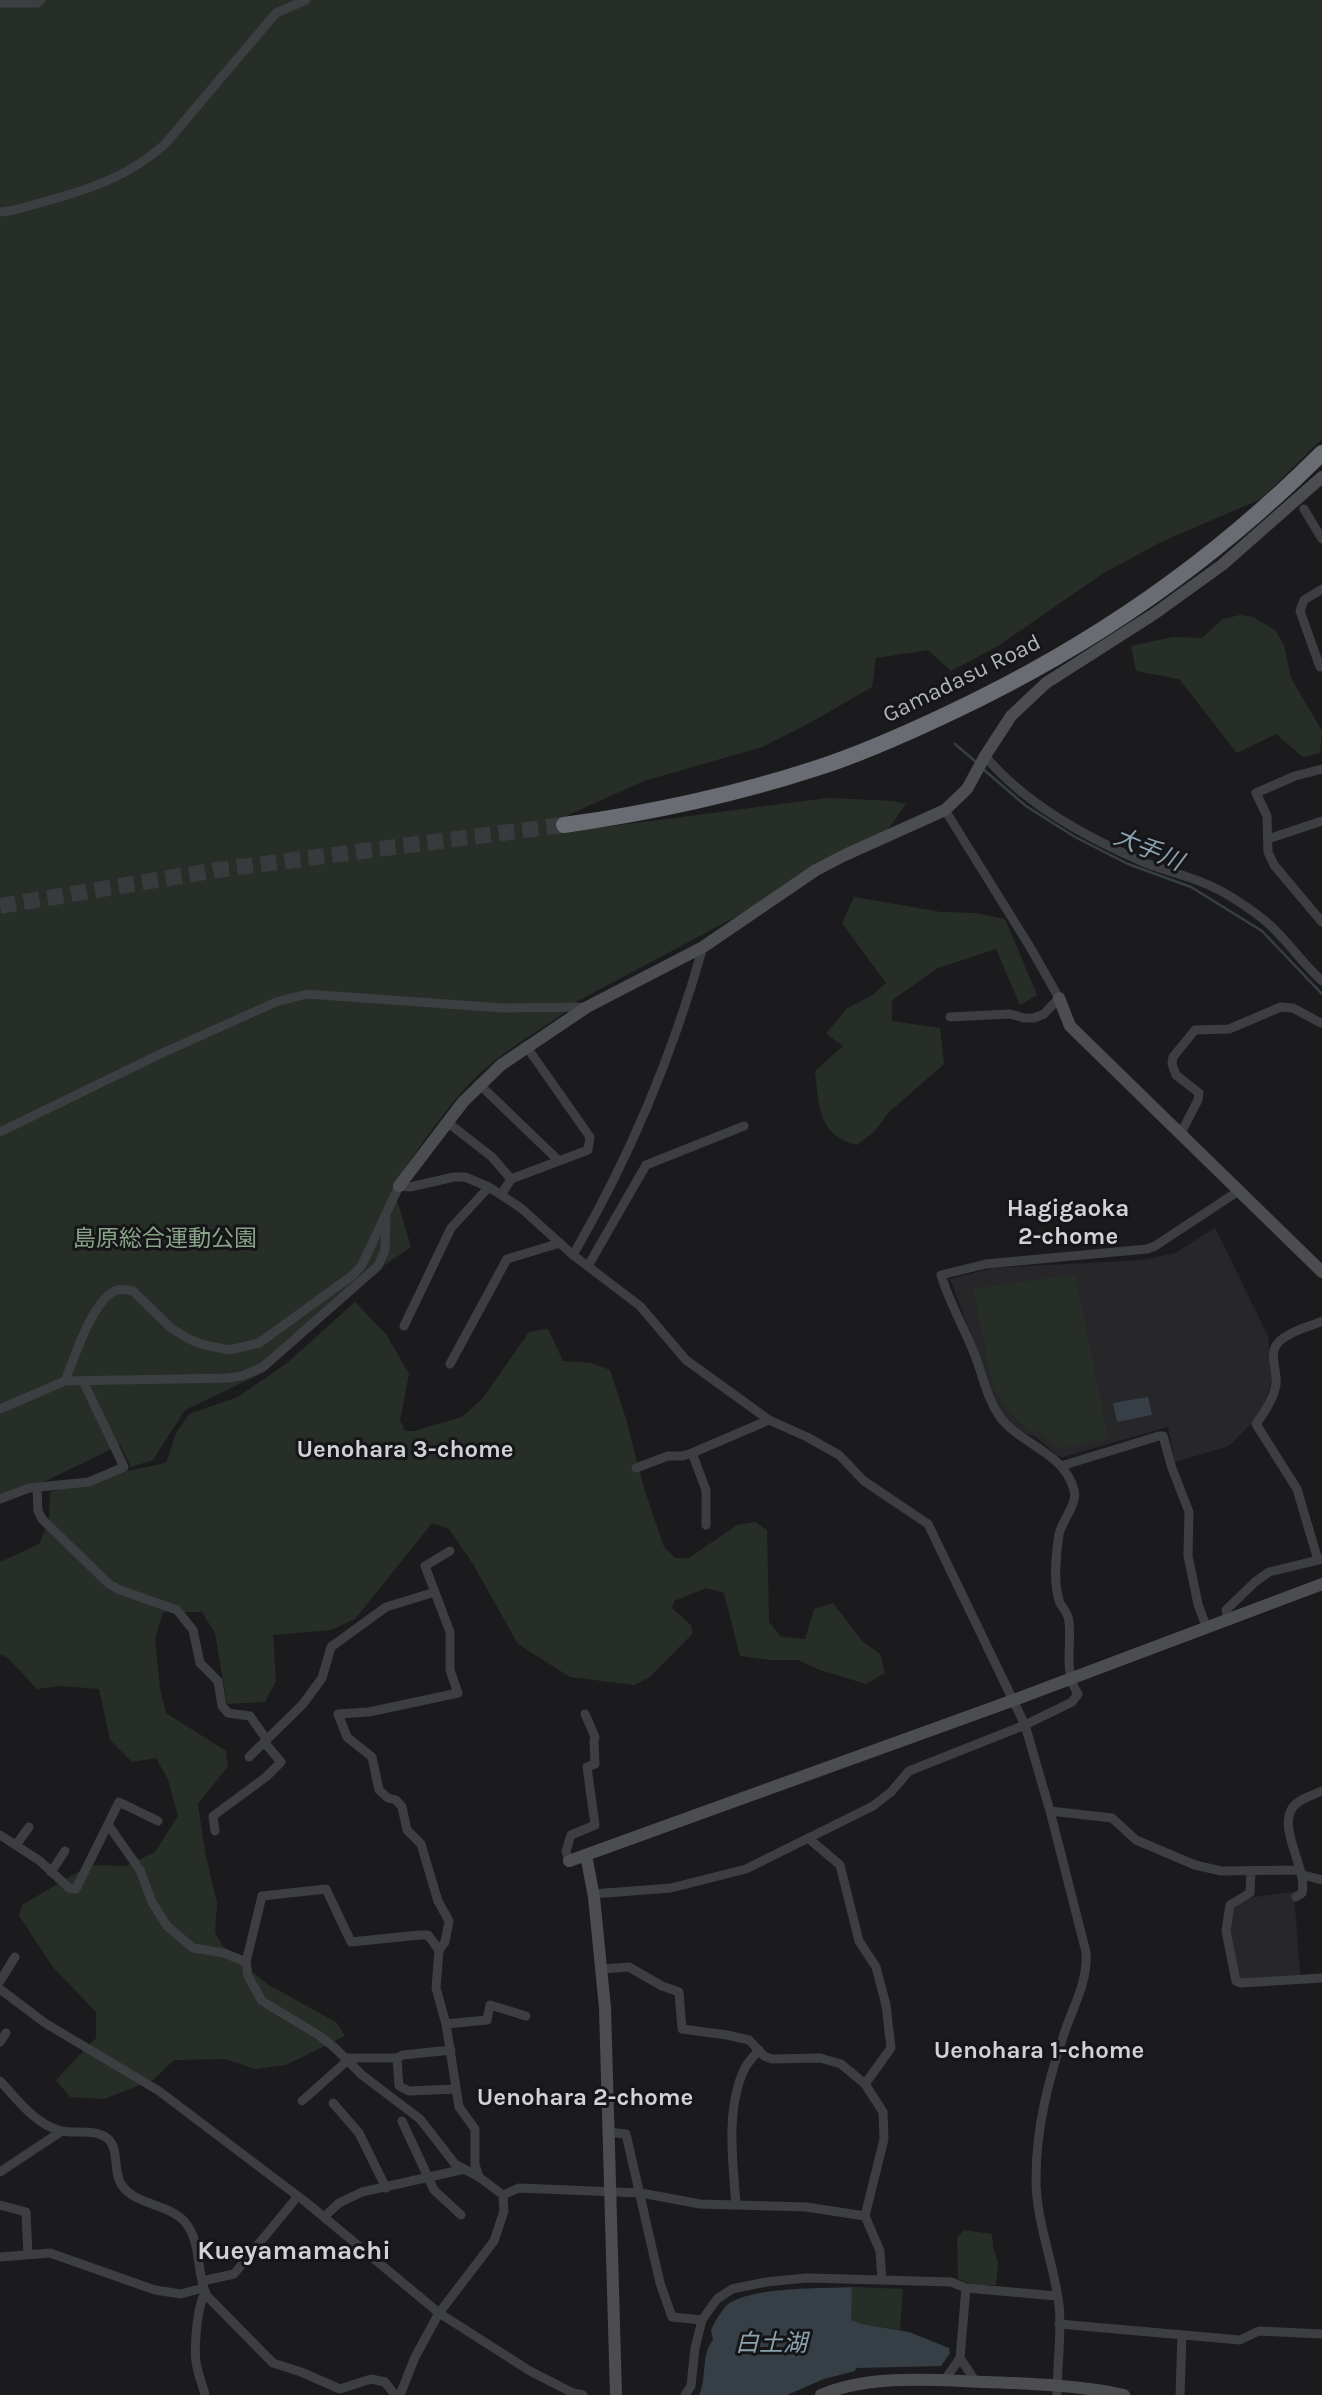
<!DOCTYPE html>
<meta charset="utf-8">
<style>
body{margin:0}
canvas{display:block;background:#1b1b1d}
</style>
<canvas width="1322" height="2395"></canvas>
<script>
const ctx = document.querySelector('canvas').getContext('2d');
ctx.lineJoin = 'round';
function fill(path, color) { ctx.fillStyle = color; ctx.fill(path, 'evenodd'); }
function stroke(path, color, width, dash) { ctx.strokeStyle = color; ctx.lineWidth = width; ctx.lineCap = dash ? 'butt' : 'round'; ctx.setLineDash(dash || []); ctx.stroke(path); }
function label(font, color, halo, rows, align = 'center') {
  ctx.font = font + ' Karla,"Noto Sans JP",sans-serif'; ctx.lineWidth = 6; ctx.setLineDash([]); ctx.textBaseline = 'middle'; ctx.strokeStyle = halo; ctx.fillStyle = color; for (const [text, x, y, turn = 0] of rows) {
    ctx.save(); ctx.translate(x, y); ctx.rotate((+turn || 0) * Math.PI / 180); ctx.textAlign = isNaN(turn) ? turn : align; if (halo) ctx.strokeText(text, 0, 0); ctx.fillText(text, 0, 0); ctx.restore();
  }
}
fill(new Path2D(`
 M 1215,1228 L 1268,1336 L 1273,1378 L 1263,1406 L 1253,1422 L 1229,1446 L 1175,1462 L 1168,1427 L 1063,1457 L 1058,1456 L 1036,1437 L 1020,1431 L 1003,1415 L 990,1392 L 982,1363 L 950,1279 L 993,1268 L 1142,1260 L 1175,1253 Z
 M 1294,1892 L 1300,1975 L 1240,1979 L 1229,1928 L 1236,1904 L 1254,1897 Z`), '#27272a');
fill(new Path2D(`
 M 0,0 L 1322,0 L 1322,439 L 1261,499 L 1163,541 L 1102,574 L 998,646 L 951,671 L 928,650 L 876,658 L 872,687 L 806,725 L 762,747 L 644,781 L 555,821 L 567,832 L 827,798 L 894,801 L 906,804 L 887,831 L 739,915 L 561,1010 L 567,1011 C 538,1031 505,1050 479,1074 C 445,1107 419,1148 393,1186 L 411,1247 L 386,1264 L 263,1373 L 185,1410 L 153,1460 L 131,1467 L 120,1445 L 0,1503 Z
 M 1240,615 L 1253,617 L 1275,630 L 1284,645 L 1291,678 L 1322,731 L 1320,753 L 1303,757 L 1276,734 L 1237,753 L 1179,679 L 1136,671 L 1131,646 L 1173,637 L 1202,638 L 1223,619 Z
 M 854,897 L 941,912 L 975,913 L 1005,919 L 1037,995 L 1020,1005 L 996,949 L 938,968 L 892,1000 L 892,1021 L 940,1028 L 944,1064 L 888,1113 L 875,1131 L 857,1145 C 818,1136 819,1105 815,1071 L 843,1046 L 826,1034 L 846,1009 L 873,995 L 886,983 L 842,923 Z
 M 1075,1274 L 1108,1438 L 1059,1449 L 1039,1432 L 1028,1430 L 1010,1412 L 993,1387 L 973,1289 Z
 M 355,1302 L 386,1334 L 409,1374 L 400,1420 L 405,1431 L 414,1431 L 462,1417 L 483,1398 L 529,1332 L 548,1329 L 563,1361 L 591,1363 L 610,1370 L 626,1419 L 644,1488 L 664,1547 L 675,1558 L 689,1558 L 737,1525 L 755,1522 L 767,1530 L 769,1622 L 781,1637 L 805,1639 L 814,1609 L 833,1603 L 862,1641 L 880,1654 L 885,1673 L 866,1684 L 820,1670 L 798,1660 L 771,1660 L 740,1656 L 724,1593 L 706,1588 L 674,1601 L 672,1608 L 692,1626 L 692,1634 L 650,1677 L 634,1685 L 570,1677 L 518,1644 L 473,1564 L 449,1529 L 432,1523 L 355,1619 L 331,1630 L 273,1635 L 276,1681 L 265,1702 L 227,1704 L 215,1633 L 202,1612 L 163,1612 L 155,1639 L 160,1689 L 166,1713 L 226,1751 L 228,1766 L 198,1804 L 205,1852 L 217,1903 L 215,1933 L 226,1951 L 269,1985 L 337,2023 L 345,2036 L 286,2065 L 255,2069 L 226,2059 L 174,2060 L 153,2080 L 104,2099 L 70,2097 L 56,2080 L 96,2038 L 96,2012 L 52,1966 L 19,1915 L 22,1905 L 90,1865 L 126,1866 L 155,1852 L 178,1816 L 168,1780 L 156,1758 L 132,1762 L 110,1740 L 99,1689 L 62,1686 L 37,1689 L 8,1658 L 0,1654 L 0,1562 L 39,1544 L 49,1521 L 50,1493 L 70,1483 L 166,1463 L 176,1433 L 189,1414 L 238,1397 L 287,1363 Z
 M 964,2230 L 992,2234 L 993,2247 L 998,2263 L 996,2285 L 974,2285 L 958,2279 L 957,2237 Z
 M 852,2287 L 903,2289 L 900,2330 L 862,2324 L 850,2320 Z`), '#272e28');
fill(new Path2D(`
 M 1148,1397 L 1152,1415 L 1117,1422 L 1113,1403 Z
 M 852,2287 L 851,2320 L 862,2324 L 909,2332 L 949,2348 L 950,2353 L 941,2366 L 856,2368 L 855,2371 L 824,2379 L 787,2395 L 699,2395 C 707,2378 701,2354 713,2340 L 711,2330 C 715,2321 720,2313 726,2306 C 748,2286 822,2289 852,2287 Z`), '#363f45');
stroke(new Path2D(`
 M 955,744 L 976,762
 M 983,769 L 1026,806 L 1075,837 L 1128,864 L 1191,887 L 1262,931 L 1322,994`), '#363f45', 2.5);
stroke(new Path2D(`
 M 0,906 L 217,870 L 564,825`), '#393a3d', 16, [16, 8]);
stroke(new Path2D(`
 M 0,3 L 38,3 L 41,0
 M 0,212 C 14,211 29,206 43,202 C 88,190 130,176 165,144 L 276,13 L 306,0
 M 1304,509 L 1322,539
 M 1320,667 L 1300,611 L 1304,600 L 1322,589
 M 985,756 C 1025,804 1086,837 1143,862 C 1171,873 1202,879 1228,895 C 1243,904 1258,914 1271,926 C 1289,943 1303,964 1322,981
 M 1322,769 L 1295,776 L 1256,793 L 1267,816 L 1268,852 L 1274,865 L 1322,922
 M 945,810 L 1030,947 L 1059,998 L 1044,1014 L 1034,1018 L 1024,1018 L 1010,1014 L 950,1017
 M 1268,839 L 1322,821
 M 479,1084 L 558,1160
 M 447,1122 L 492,1157 L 511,1179
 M 0,1132 L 158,1055 L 276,1002 L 307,994 L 503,1008 L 587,1007
 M 1181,1133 L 1198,1100 L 1199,1093 L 1176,1075 L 1172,1064 L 1173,1057 L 1195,1030 L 1229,1029 L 1281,1007 L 1293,1008 L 1321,1023
 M 501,1195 L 511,1179 L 588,1150 L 590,1137 L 526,1046
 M 573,1255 C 630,1157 672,1057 703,947
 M 588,1266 L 646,1165 L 744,1126
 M 404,1326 L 451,1228 L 489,1187
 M 450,1364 L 507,1259 L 560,1243
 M 65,1381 L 229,1378 L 242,1376 L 263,1367 L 378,1266 L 385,1250 L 386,1216
 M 0,1409 L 65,1381 C 74,1359 93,1298 117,1290 C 122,1289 128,1290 133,1291 L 171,1328 L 187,1338 L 201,1344 L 229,1350 L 259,1343 L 353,1275 L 362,1265 L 399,1186 L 410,1187 L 454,1177 L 465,1177 L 489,1187 L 521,1208 L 573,1255 L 640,1306 L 686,1360 L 769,1420 L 807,1437 L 839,1455 L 864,1481 L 928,1524 L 1025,1725 L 1050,1811 L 1086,1952 C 1088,1980 1075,2003 1066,2028 C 1049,2077 1036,2127 1036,2179 C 1036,2222 1054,2263 1059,2305 C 1062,2334 1057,2366 1057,2395
 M 692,1453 L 706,1490 L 706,1525
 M 1061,1466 L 1159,1436 L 1163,1436 L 1172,1468 L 1189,1512 L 1188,1556 L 1198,1604 L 1207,1629
 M 636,1468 L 668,1456 L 682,1456 L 692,1453 L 769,1420
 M 37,1487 L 38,1511 L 42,1519 L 109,1584 L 120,1590 L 177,1610 L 193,1630 L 200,1663 L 218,1681 L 222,1706 L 228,1713 L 250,1716 L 267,1740
 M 0,1499 L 29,1488 L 89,1482 L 124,1467 L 83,1381
 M 450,1551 L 425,1566 L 450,1632 L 450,1670 L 458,1693 L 369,1712 L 338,1714 L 347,1737 L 372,1757 L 379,1790 L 388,1798 L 396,1800 L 402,1807 L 407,1830 L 421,1844 L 438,1901 L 449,1921 L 445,1942 L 439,1950 L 436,1988 L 446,2024 L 459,2107 L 475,2129 L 475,2165 L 479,2177
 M 1318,1560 L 1297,1489 L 1256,1424 C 1265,1412 1273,1400 1276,1385 C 1278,1372 1268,1353 1278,1343 C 1287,1332 1309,1327 1322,1321
 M 1229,1621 L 1226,1610 L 1255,1582 L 1269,1572 L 1322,1559
 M 249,1757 L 303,1704 L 322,1678 L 331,1647 L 386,1607 L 435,1592
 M 1050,1811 L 1112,1818 L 1136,1840 L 1195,1865 L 1221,1871 L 1300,1870
 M 109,1826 L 140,1870 L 152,1902 L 167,1926 L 193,1948 L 224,1953 L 246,1962 L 248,1976 L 262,2001 L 320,2036 L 335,2048 L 362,2075 L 420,2119 L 455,2164 L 479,2177 L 503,2195 L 504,2211 L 494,2241 L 439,2313 L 415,2357 L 400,2395
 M 215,1831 L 213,1816 L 266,1777 L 281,1762 L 264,1742
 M 0,1835 L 40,1861 L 69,1888 L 76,1889 L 119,1802 L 158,1821
 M 808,1838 L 840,1865 L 859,1941 L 876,1967 L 886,2005 L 891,2048 L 865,2084
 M 16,1845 L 29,1827
 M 569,1861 L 566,1851 L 571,1835 L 595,1825 L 587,1767 L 595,1764 L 594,1741 L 595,1737 L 585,1714
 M 1251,1871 L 1250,1893 L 1230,1905 L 1226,1931 L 1236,1981 L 1241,1983 L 1322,1978
 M 51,1872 L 65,1851
 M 1303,1875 L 1322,1880
 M 593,1894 L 671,1888 L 746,1869 L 873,1806 L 891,1792 L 909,1771 L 1025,1725 L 1072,1702 L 1078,1694 C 1063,1671 1072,1646 1069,1622 C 1069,1614 1063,1609 1060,1603 C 1053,1585 1056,1553 1059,1534 C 1062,1520 1078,1504 1074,1490 C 1064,1452 1021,1445 1000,1417 C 986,1397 983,1375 974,1353 C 964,1327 949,1302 941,1275 L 986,1264 L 1147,1249 L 1155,1246 L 1240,1190
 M 1296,1897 L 1302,1893 C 1308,1869 1277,1829 1293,1807 C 1299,1799 1313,1795 1322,1791
 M 246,1962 L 262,1896 L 326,1889 L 351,1942 L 420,1935 L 428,1935 L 439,1950
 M 602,1969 L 629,1967 L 662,1986 L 679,1992 L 682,2029 L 727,2035 L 749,2040 L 764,2056 L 772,2059 L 820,2058 L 841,2064 L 865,2084 L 883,2112 L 884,2139 L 865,2216 L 880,2251 L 882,2280
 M 0,1981 L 15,1957
 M 0,1989 L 45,2023 L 159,2091 L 307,2203 L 439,2313 L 530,2371 L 573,2393 L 583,2395
 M 446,2024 L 487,2020 L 490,2005 L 526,2016
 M 0,2042 L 6,2033
 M 346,2058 L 397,2058 L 403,2055 L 451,2050
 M 397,2058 L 399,2086 L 409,2091 L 456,2089
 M 0,2081 C 18,2100 35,2124 61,2131 C 75,2134 91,2129 104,2136 C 121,2145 112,2170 121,2184 C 134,2205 167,2203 184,2221 C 203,2242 195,2272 207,2296 L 273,2363 L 301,2372 L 340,2389 L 371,2379 L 385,2382 L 395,2395
 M 302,2101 L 348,2060
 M 333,2103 L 359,2133 L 386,2188
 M 402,2121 L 434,2190 L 461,2215
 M 609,2132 L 626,2134 L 660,2283 L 672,2317 L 702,2320
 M 0,2172 L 62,2131
 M 503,2195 L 519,2188 L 641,2193 L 700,2204 L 806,2207 L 865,2216
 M 0,2205 L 26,2212 L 28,2254
 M 736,2205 C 733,2163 725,2108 745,2068 C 748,2062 754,2056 759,2050
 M 324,2217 L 339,2203 L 362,2192 L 465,2169
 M 0,2257 L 50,2253 L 155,2290 L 181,2294 L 203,2288
 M 202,2281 L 234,2274 L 298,2196
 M 205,2293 C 197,2307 193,2351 197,2367 C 199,2377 203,2386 205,2395
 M 1059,2324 L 1240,2340 L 1259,2331 L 1322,2334
 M 960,2358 L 976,2382
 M 944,2381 L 960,2358 L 966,2288
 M 685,2395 L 691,2386 L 695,2348 L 702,2320 L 717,2299 L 732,2289 L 766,2282 L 807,2278 L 882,2280 L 951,2282 L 966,2288 L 1057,2296
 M 1180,2395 L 1182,2335`), '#3c3e41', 9);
stroke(new Path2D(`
 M 1059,998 L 1070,1026 L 1322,1272
 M 399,1186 L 463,1102 L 501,1065 L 587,1007 L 703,947 L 816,870 L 845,855 L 945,810 L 967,789 L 985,756 L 1011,716 L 1046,683 L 1154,614 L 1222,565 L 1322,477
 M 586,1855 L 594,1897 L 605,2008 L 616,2395
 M 569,1861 L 1014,1700 L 1322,1584
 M 821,2395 C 871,2374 933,2380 986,2382 C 1032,2384 1078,2385 1124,2395`), '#4b4d51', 12);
stroke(new Path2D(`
 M 564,825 C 650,813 734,795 817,768 C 864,753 910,732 954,711 C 1093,645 1213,562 1322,453`), '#696c72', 16);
label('23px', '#afb4bb', '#161618', [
 ["Gamadasu Road",962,679,-26]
]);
label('23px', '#89a389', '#161618', [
 ["島原総合運動公園",165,1239]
]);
label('italic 24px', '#8ba3b1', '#161618', [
 ["大手川",1148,850,23],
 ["白土湖",771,2344]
]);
label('bold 24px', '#d0d2d7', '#161618', [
 ["Hagigaoka",1068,1209],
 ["2-chome",1068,1237],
 ["Uenohara 3-chome",405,1450],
 ["Uenohara 1-chome",1039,2051],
 ["Uenohara 2-chome",585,2098]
]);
label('bold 26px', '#d0d2d7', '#161618', [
 ["Kueyamamachi",294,2252]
]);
</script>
